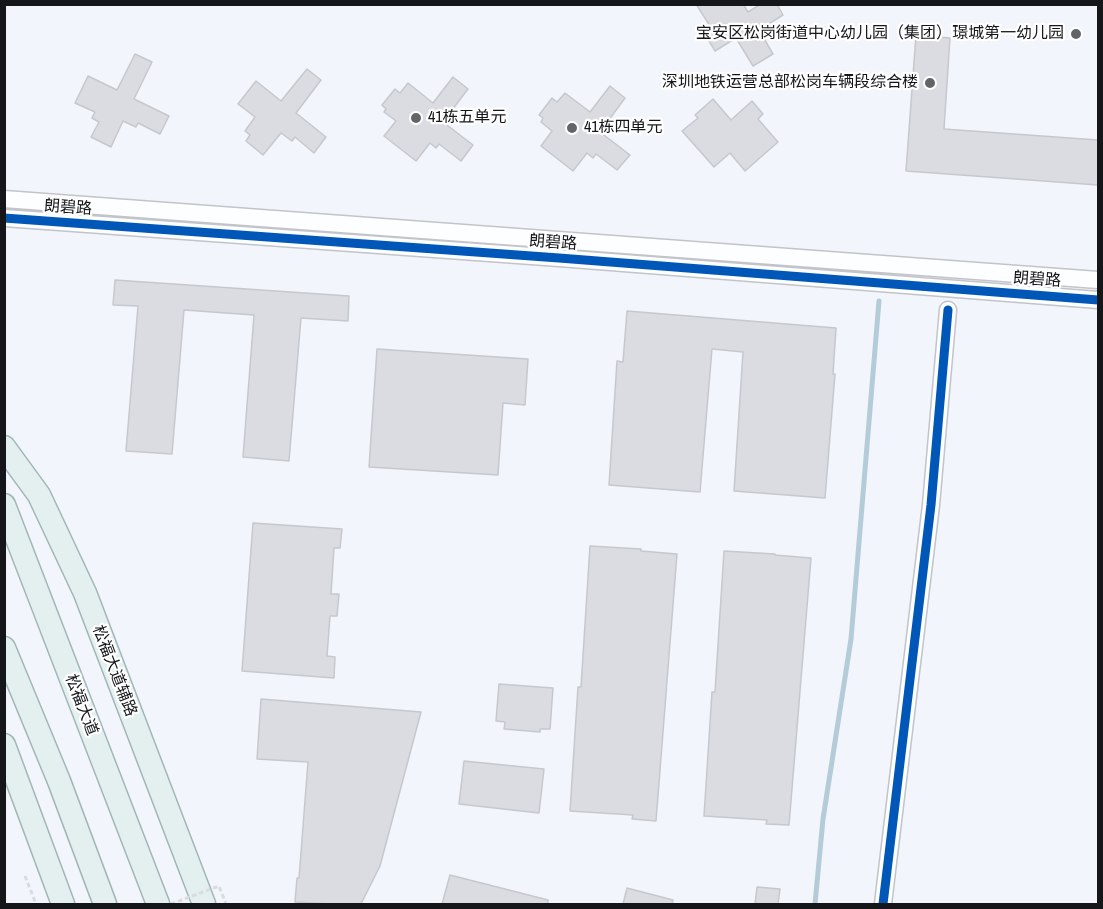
<!DOCTYPE html>
<meta charset="utf-8">
<style>
body{margin:0}
#map{position:relative;width:1103px;height:909px;overflow:hidden;background:#f2f5fc;font-family:"Archivo Narrow",sans-serif}
canvas{display:block}
.frame{position:absolute;inset:0;border:6px solid #141619;pointer-events:none}
</style>
<div id="map">
<canvas width="1103" height="909"></canvas>
<div class="frame"></div>
</div>
<script>
const ctx = document.querySelector('canvas').getContext('2d');
ctx.lineJoin = 'round';
function stroke(path, color, width, dash) { ctx.strokeStyle = color; ctx.lineWidth = width; ctx.lineCap = dash ? 'butt' : 'round'; ctx.setLineDash(dash || []); ctx.stroke(path); }
function fill(path, color) { ctx.fillStyle = color; ctx.fill(path, 'evenodd'); }
function label(font, color, halo, rows, align = 'center') {
  ctx.font = font + ' "Archivo Narrow","Noto Sans SC",sans-serif'; ctx.lineWidth = 4.5; ctx.setLineDash([]); ctx.textBaseline = 'middle'; ctx.strokeStyle = halo; ctx.fillStyle = color; for (const [text, x, y, turn = 0] of rows) {
    ctx.save(); ctx.translate(x, y); ctx.rotate((+turn || 0) * Math.PI / 180); ctx.textAlign = isNaN(turn) ? turn : align; if (halo) ctx.strokeText(text, 0, 0); ctx.fillText(text, 0, 0); ctx.restore();
  }
}
stroke(new Path2D(`
 M 815,904 L 823,819 L 851,639 L 879,301`), '#b3ccd8', 5);
const building = new Path2D(`
 M 696,4 L 743,4 L 748,12 L 761,4 L 777,4 L 783,15 L 759,30 L 773,54 L 753,66 L 736,38 L 715,51 L 703,31 L 710,26 Z
 M 916,35 L 950,38 L 944,129 L 1098,140 L 1098,185 L 906,171 Z
 M 135,54 L 152,62 L 134,99 L 169,116 L 160,134 L 138,123 L 136,127 L 123,121 L 111,147 L 91,137 L 99,122 L 92,118 L 95,112 L 75,103 L 88,76 L 117,90 Z
 M 307,69 L 321,80 L 296,113 L 326,137 L 314,153 L 295,137 L 292,141 L 281,133 L 263,155 L 246,141 L 250,135 L 245,131 L 255,117 L 238,104 L 256,81 L 281,101 Z
 M 453,77 L 468,89 L 443,122 L 473,145 L 461,161 L 439,144 L 436,148 L 430,143 L 416,161 L 384,136 L 396,121 L 384,112 L 386,109 L 382,105 L 395,89 L 400,93 L 408,83 L 433,103 Z
 M 610,86 L 625,98 L 600,132 L 630,155 L 617,170 L 596,154 L 593,158 L 587,153 L 573,171 L 541,146 L 552,131 L 541,122 L 543,118 L 539,115 L 552,98 L 557,102 L 565,93 L 590,112 Z
 M 713,99 L 731,120 L 752,101 L 763,114 L 758,119 L 778,142 L 745,171 L 730,153 L 714,167 L 682,131 L 698,118 L 695,115 Z
 M 115,280 L 349,296 L 348,321 L 301,318 L 289,461 L 243,457 L 254,315 L 184,310 L 172,454 L 126,451 L 138,306 L 113,305 Z
 M 627,311 L 836,328 L 833,374 L 835,374 L 825,498 L 734,491 L 743,352 L 712,349 L 700,492 L 609,485 L 617,361 L 623,362 Z
 M 377,349 L 528,359 L 525,405 L 503,403 L 498,475 L 369,467 Z
 M 253,523 L 342,529 L 340,548 L 334,548 L 331,594 L 339,594 L 337,616 L 330,616 L 327,656 L 335,657 L 334,678 L 242,671 Z
 M 590,546 L 641,549 L 641,551 L 677,554 L 656,821 L 632,819 L 633,815 L 570,811 L 578,687 L 581,687 Z
 M 724,551 L 775,554 L 775,555 L 811,558 L 789,825 L 766,824 L 767,820 L 704,816 L 712,692 L 715,692 Z
 M 499,684 L 553,688 L 550,729 L 540,729 L 540,732 L 504,729 L 505,722 L 496,721 Z
 M 261,699 L 421,712 L 380,866 L 361,904 L 330,904 L 295,902 L 297,878 L 299,878 L 308,762 L 257,759 Z
 M 464,761 L 544,769 L 539,813 L 459,804 Z
 M 450,875 L 548,900 L 548,904 L 442,904 Z
 M 757,887 L 780,889 L 778,904 L 755,904 Z
 M 627,888 L 673,900 L 672,904 L 623,904 Z`);
fill(building, '#dadce1');
stroke(building, '#c6c8cd', 1.5);
const minor = new Path2D(`
 M 4,199 L 1098,280
 M 4,218 L 559,258 L 1098,300
 M 883,904 L 931,505 L 948,310`);
const major = new Path2D(`
 M 4,447 L 39,495 L 85,593 L 204,904
 M 4,505 L 158,904
 M 4,648 L 59,781 L 105,904
 M 4,745 L 63,904`);
stroke(minor, '#c2c4c9', 19);
stroke(major, '#a0b6b7', 25);
stroke(new Path2D(`
 M 25,876 L 36,904`), '#d9dbdd', 3, [4.5, 3]);
stroke(minor, '#fdfeff', 16);
stroke(major, '#e4f0ef', 22);
stroke(new Path2D(`
 M 171,904 L 219,886 L 226,904`), '#d9dbdd', 3, [4.5, 3]);
stroke(new Path2D(`
 M 4,218 L 559,258 L 1098,300
 M 883,904 L 931,505 L 948,310`), '#0057b8', 9);
for (const [x, y, r, color] of [
 [1076,34,6,"#626468"],
 [930,83,6,"#626468"],
 [416,118,6,"#626468"],
 [572,128,6,"#626468"]
]) { const dot = new Path2D(); dot.arc(x, y, r, 0, 2 * Math.PI); ctx.fillStyle = color; ctx.fill(dot); stroke(dot, '#fff', 2); }
label('16px', '#141619', '#fff', [
 ["宝安区松岗街道中心幼儿园（集团）璟城第一幼儿园",1064,34],
 ["深圳地铁运营总部松岗车辆段综合楼",918,83],
 ["41栋五单元",428,118,"left"],
 ["41栋四单元",584,128,"left"]
], 'right');
label('16px', '#141619', '#fff', [
 ["朗碧路",68,208,4],
 ["朗碧路",553,243,4],
 ["朗碧路",1037,280,4],
 ["松福大道辅路",114,671,69],
 ["松福大道",81,705,69]
]);
</script>
